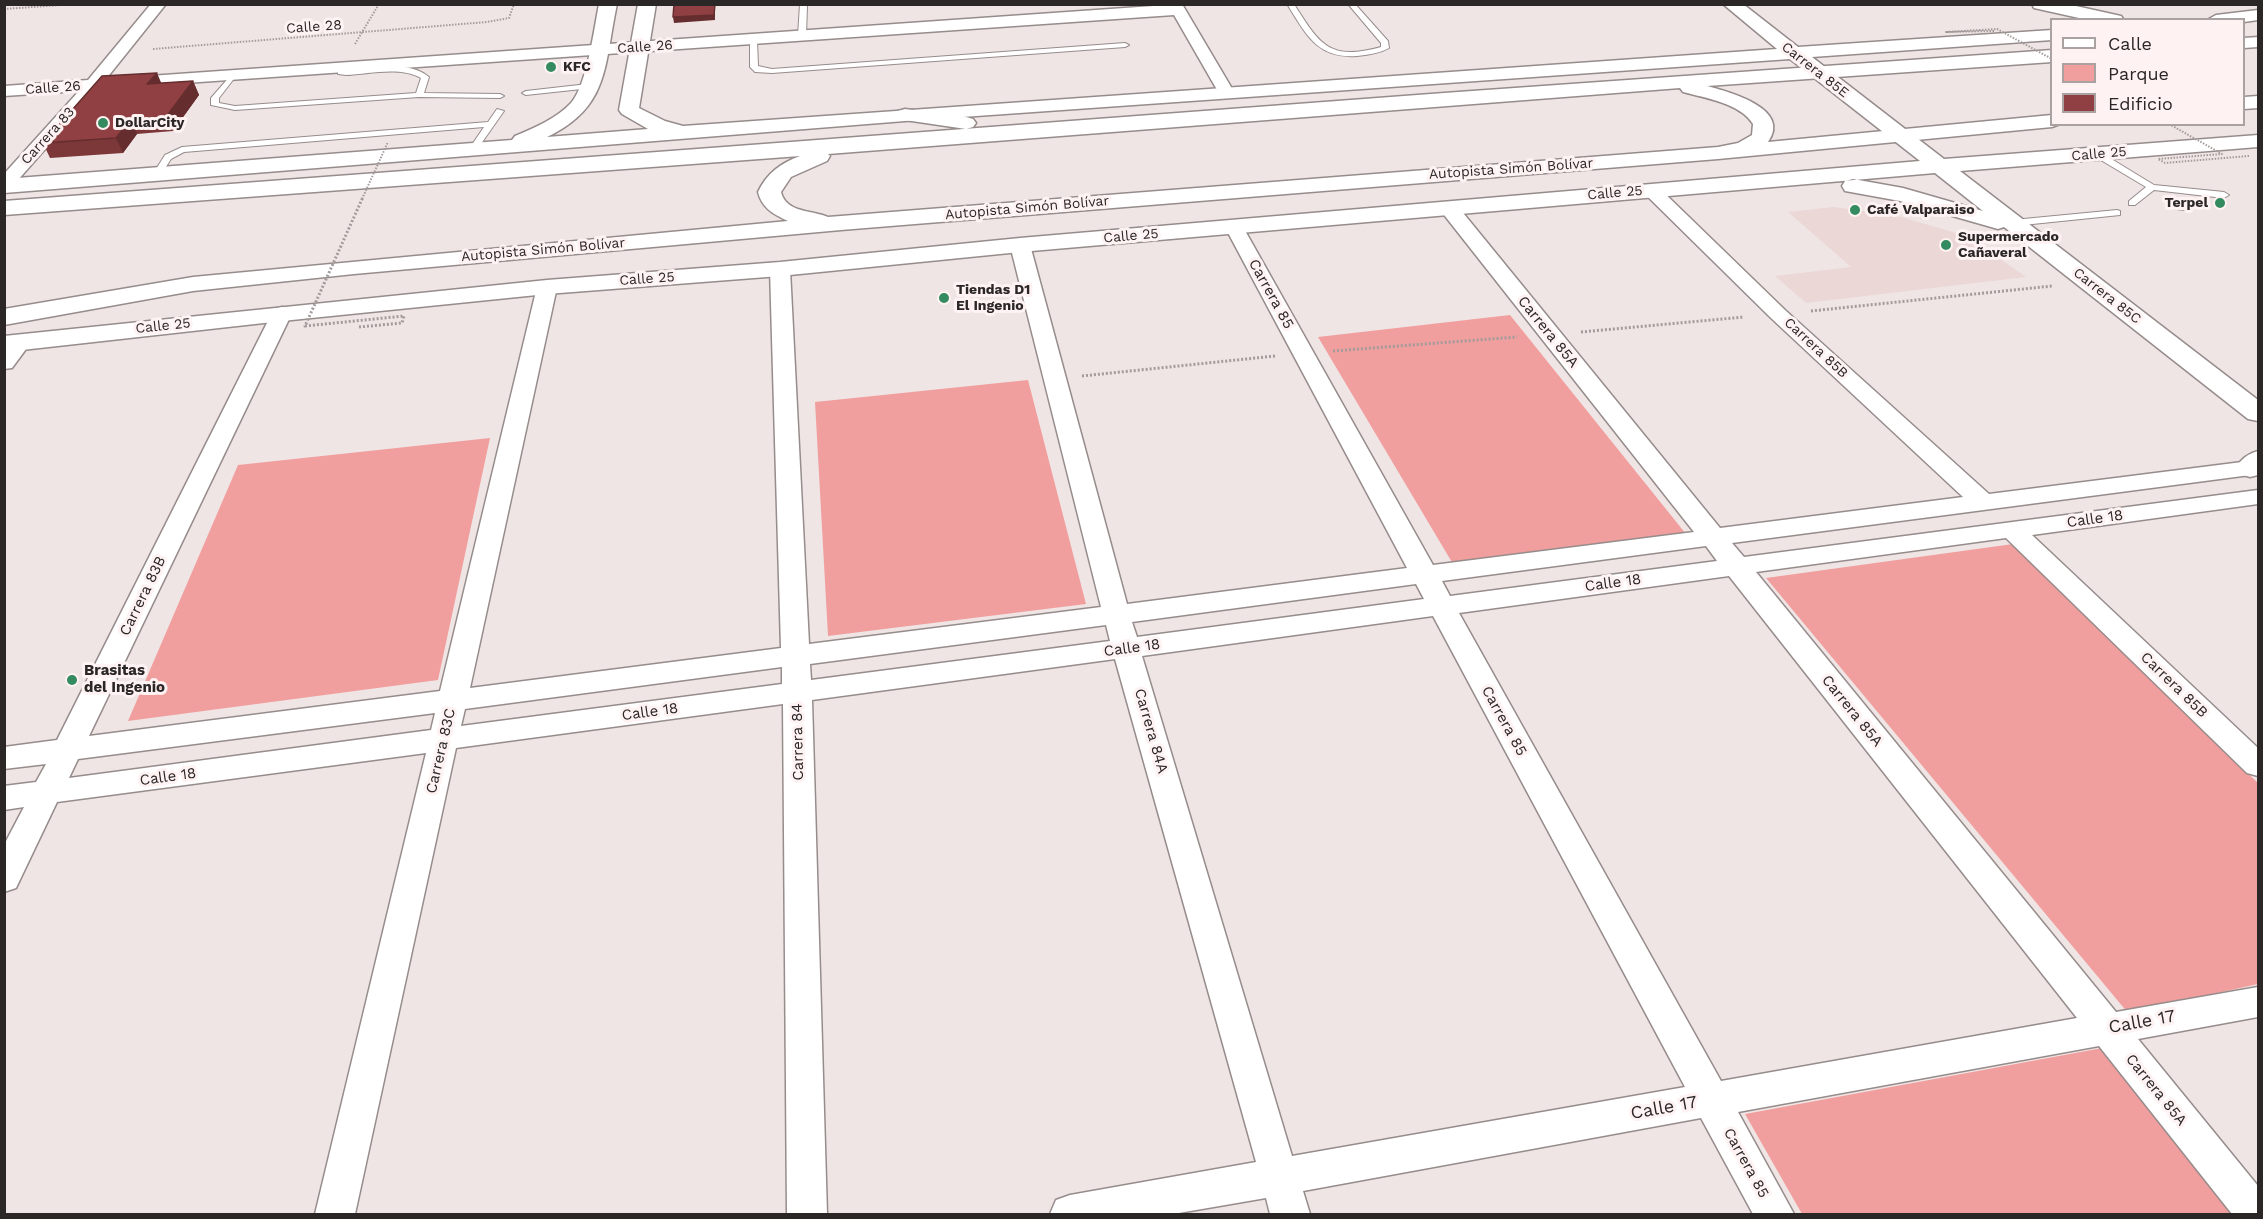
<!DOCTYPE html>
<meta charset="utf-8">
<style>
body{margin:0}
#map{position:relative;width:2263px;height:1219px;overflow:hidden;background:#f0e5e5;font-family:"Work Sans",sans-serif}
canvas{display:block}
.frame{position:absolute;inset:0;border:6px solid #2b2727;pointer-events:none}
.legend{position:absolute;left:2050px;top:18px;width:195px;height:108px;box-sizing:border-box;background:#fef2f2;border:2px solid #aaa1a1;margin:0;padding:8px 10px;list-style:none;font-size:18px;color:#2b2727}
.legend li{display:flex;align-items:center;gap:12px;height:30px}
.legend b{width:30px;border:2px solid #aaa1a1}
</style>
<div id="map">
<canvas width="2263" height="1219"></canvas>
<div class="frame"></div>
<ul class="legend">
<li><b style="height:8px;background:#fff"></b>Calle</li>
<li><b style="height:16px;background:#f09f9e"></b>Parque</li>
<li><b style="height:16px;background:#904042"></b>Edificio</li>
</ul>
</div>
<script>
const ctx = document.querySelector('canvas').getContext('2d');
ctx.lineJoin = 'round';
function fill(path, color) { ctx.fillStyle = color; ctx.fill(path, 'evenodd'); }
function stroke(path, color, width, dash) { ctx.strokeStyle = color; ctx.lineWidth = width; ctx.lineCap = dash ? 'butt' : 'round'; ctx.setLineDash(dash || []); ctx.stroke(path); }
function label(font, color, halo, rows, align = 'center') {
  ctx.font = font + ' "Work Sans",sans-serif'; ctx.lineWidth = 6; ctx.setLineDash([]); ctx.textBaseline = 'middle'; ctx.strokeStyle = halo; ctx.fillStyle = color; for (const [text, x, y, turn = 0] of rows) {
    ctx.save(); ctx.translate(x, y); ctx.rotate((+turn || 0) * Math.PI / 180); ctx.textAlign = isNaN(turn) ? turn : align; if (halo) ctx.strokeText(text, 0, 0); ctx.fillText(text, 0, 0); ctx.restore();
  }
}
fill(new Path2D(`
 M 1833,207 L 1894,215 L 1953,232 L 1979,244 L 2026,277 L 1806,303 L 1775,276 L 1851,267 L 1788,212 Z`), '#ebd7d6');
fill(new Path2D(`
 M 1510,315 L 1686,534 L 1453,564 L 1318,337 Z
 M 1028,380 L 1086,604 L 828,636 L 815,402 Z
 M 490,438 L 438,680 L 128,721 L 238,465 Z
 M 2013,544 L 2258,783 L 2258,984 L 2128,1013 L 1766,578 Z
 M 2113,1046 L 2243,1214 L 1802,1214 L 1745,1114 Z`), '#f09f9e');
const service = new Path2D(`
 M 800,4 L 807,6 L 806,36 L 802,38 L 798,36 Z
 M 1287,4 L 1294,4 C 1320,45 1329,61 1381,47 L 1381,43 L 1348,4 L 1355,4 L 1388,41 L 1389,48 C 1380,53 1368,55 1357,56 C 1317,59 1306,34 1287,4 Z
 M 750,38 L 757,40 L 758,66 L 772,69 L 1125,43 L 1129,45 L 1125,47 L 772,73 L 755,72 L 750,67 Z
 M 338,66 L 344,66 L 346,71 C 371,69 408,59 429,77 L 424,93 L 500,94 L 504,96 L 500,98 L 419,97 L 235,110 L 211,105 L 211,98 L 232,74 L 236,76 L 219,98 L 219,103 L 235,106 L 416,93 L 421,78 C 400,66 369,74 346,75 L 338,74 Z
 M 588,84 L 592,86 L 591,88 L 526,95 L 522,93 L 526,91 Z
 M 497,109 L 504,111 L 476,151 L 473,152 L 469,149 L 484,127 L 184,152 L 171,159 L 160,176 L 153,174 L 165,155 L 182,147 L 488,122 Z
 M 2094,152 L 2100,152 L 2154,185 L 2224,192 L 2229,195 L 2224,198 L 2154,190 L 2135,205 L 2129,205 L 2129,201 L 2146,187 L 2094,156 Z
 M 2179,204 L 2191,207 L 2186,210 L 2176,209 L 2176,205 Z
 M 2117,210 L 2120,211 L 2120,215 L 2013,226 L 2008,223 L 2013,220 Z`);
const minor = new Path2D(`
 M 151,4 L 166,4 L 106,79 L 1182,4 L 1234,92 L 1232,95 L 1220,95 L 1174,15 L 98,89 L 10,189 L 4,190 L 4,174 L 79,91 L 4,96 L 4,86 L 88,80 Z
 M 1651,185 L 1657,186 L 1785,310 L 1989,494 L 2258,460 L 2258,474 L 1732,543 L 1744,557 L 2258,490 L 2258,504 L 2032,535 L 2258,748 L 2258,776 L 2247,773 L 2006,538 L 1756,572 L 2116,1012 L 2258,987 L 2258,1017 L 2138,1039 L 2258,1186 L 2258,1214 L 2232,1214 L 2099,1046 L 1738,1112 L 1794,1214 L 1753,1214 L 1701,1118 L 1303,1191 L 1310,1214 L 1270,1214 L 1266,1198 L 1173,1214 L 1050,1214 L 1056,1200 L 1070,1195 L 1256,1162 L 1115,659 L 812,700 L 827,1214 L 787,1214 L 783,704 L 456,748 L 355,1214 L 315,1214 L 426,753 L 57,802 L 16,888 L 4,892 L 4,845 L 24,807 L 4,810 L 4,786 L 36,782 L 46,764 L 4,769 L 4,747 L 57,740 L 272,313 L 275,309 L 282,307 L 289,309 L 292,313 L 89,736 L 440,691 L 537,287 L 540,283 L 554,283 L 557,287 L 470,688 L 781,648 L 770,269 L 773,265 L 787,265 L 790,269 L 809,644 L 1101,607 L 1010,245 L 1013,241 L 1027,241 L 1030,245 L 1127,604 L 1407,568 L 1225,227 L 1227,223 L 1241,223 L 1243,227 L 1433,565 L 1694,532 L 1441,211 L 1439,207 L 1441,203 L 1455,203 L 1720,528 L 1963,497 L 1771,318 L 1645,194 L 1642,190 L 1645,186 ZM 1706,546 L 1717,561 L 1450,596 L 1442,581 ZM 1729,576 L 2077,1018 L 1721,1081 L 1459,613 ZM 1416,584 L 1424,599 L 1137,637 L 1132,622 ZM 1433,616 L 1685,1087 L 1292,1156 L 1142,656 ZM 1106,625 L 1110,641 L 811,680 L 810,664 ZM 782,667 L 782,684 L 461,726 L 465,709 ZM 435,713 L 431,730 L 69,778 L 78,759 Z
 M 21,335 L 29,336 L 32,341 L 12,368 L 4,369 C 4,354 3,339 21,335 Z`);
const tertiary = new Path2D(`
 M 599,4 L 617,4 C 604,65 610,107 547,137 L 648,129 L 622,114 L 619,110 L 638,4 L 656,4 L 639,108 L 665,121 L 683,126 L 1777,49 L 1723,4 L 1743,4 L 1798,47 L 2052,30 L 2052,40 L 1812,57 L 1944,159 L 2258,135 L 2258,147 L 1960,171 L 2258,400 L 2258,421 L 2248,419 L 2004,227 L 1998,229 L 1900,201 L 1845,191 L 1842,186 L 1845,181 L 1853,179 L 1903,188 L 1983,211 L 1935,173 L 1020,252 L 780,276 L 547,294 L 282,321 L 4,352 L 4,336 L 547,280 L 780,262 L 1020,238 L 1920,161 L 1790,59 L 905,121 L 4,193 L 4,179 L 512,140 L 515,136 C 534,128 556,119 571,103 C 587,85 594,29 599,4 Z
 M 2032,4 L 2067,4 L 2121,16 L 2124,20 L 2088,20 L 2034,8 Z
 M 2258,10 L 2258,20 L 2244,22 L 2244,20 L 2207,20 L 2216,15 Z
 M 2258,451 L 2258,475 L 2250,477 L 2240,474 L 2235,468 C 2242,459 2247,454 2258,451 Z`);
const trunk = new Path2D(`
 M 2258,37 L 2258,47 L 2244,48 L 2244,38 Z
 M 2052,50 L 2052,62 L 1707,86 C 1730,92 1792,109 1768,142 L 2052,115 L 2052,124 L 2060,124 L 2052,127 L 1718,159 L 841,230 L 354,274 L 193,291 L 4,325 L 4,309 L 193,277 L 788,221 C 773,214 762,208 758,192 C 767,173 781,163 800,156 L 4,215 L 4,201 L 1444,93 ZM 1680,88 L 1683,92 C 1705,98 1740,103 1753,124 L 1752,135 L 1738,143 L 1718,147 L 828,217 C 812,210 786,213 781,192 L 791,177 L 827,161 L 830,156 L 828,154 Z
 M 2258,96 L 2258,108 L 2244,109 L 2244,97 Z
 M 905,109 L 966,117 L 973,119 L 976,123 L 973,127 L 966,129 L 898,119 L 895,115 L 898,111 Z`);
stroke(service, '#968c8b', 2);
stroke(minor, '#968c8b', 3);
stroke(tertiary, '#968c8b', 3);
stroke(trunk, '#968c8b', 3);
stroke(new Path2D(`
 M 4,9 L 75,4
 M 355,44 L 379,4
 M 153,49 L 487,22 L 509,18 L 514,4`), '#a39b9b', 2, [1.5, 1.5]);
stroke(new Path2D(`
 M 1811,311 L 2052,286
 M 1581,332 L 1744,317
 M 1333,351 L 1517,337
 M 1082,376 L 1275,356`), '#a39b9b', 3, [2, 2]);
fill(service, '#fff');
fill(minor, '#fff');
fill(tertiary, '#fff');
fill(trunk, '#fff');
stroke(new Path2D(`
 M 1994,31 L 1946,32 L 1997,29 L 2052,59
 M 2169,124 L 2222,154 L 2158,159 L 2165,163 L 2249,156
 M 362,199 L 388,142`), '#a39b9b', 2, [1.5, 1.5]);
stroke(new Path2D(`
 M 359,327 L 402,323 L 404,316 L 305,326 L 363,197`), '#a39b9b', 3, [2, 2]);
fill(new Path2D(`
 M 193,81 L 199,95 L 173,131 L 137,134 L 123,153 L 50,158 L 43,143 L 161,83 Z`), '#7c3739');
fill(new Path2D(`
 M 715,4 L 715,20 L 674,23 L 673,17 Z
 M 157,73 L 163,87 L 147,84 Z
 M 193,81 L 199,95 L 173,131 L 166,117 Z
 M 131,119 L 137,134 L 123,153 L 116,138 Z`), '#652d2e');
const building = new Path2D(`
 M 674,4 L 715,4 L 714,15 L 673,17 Z
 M 157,73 L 147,84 L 193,81 L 166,117 L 131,119 L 116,138 L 43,143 L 102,76 Z`);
fill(building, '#904042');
stroke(building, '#652d2e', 1.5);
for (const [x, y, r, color] of [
 [551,67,6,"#348b5f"],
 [103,123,6,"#348b5f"],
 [2220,203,6,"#348b5f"],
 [1855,210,6,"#348b5f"],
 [1946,245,6,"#348b5f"],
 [944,298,6,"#348b5f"],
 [72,680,6,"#348b5f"]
]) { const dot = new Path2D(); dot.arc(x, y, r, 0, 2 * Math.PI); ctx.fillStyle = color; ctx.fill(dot); stroke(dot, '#fef2f2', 2); }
label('14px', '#2b2727', '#fef2f2', [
 ["Calle 28",314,27,-4],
 ["Calle 26",645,47,-4],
 ["Carrera 85E",1815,70,38],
 ["Calle 26",53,88,-4],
 ["Carrera 83",48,136,-48],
 ["Calle 25",2099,154,-5],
 ["Autopista Simón Bolívar",1511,169,-4],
 ["Calle 25",1615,193,-5],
 ["Autopista Simón Bolívar",1027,208,-5],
 ["Calle 25",1131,236,-5],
 ["Autopista Simón Bolívar",543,250,-5],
 ["Calle 25",647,279,-4],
 ["Carrera 85C",2107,296,38],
 ["Calle 25",163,326,-6],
 ["Carrera 85B",1816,348,43]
]);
label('bold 14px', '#2b2727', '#fef2f2', [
 ["KFC",563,67],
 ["DollarCity",115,123],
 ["Terpel",2208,203,"right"],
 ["Café Valparaiso",1867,210],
 ["Supermercado",1958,237],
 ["Cañaveral",1958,253],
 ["Tiendas D1",956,290],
 ["El Ingenio",956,306]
], 'left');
label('15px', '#2b2727', '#fef2f2', [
 ["Carrera 85",1271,294,61],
 ["Carrera 85A",1548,332,51],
 ["Calle 18",2095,519,-8],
 ["Calle 18",1613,583,-8],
 ["Carrera 83B",143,596,-64],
 ["Calle 18",1132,648,-8],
 ["Carrera 85B",2174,685,44],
 ["Carrera 85A",1852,711,51],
 ["Calle 18",650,712,-8],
 ["Carrera 85",1504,721,61],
 ["Carrera 84A",1151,731,74],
 ["Carrera 84",798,742,-91],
 ["Carrera 83C",441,751,-77],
 ["Calle 18",168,777,-8],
 ["Carrera 85A",2156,1090,51],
 ["Carrera 85",1746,1163,61]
]);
label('bold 15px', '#2b2727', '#fef2f2', [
 ["Brasitas",84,671],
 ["del Ingenio",84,688]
], 'left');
label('18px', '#2b2727', '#fef2f2', [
 ["Calle 17",2142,1022,-10],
 ["Calle 17",1664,1108,-10]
]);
</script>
